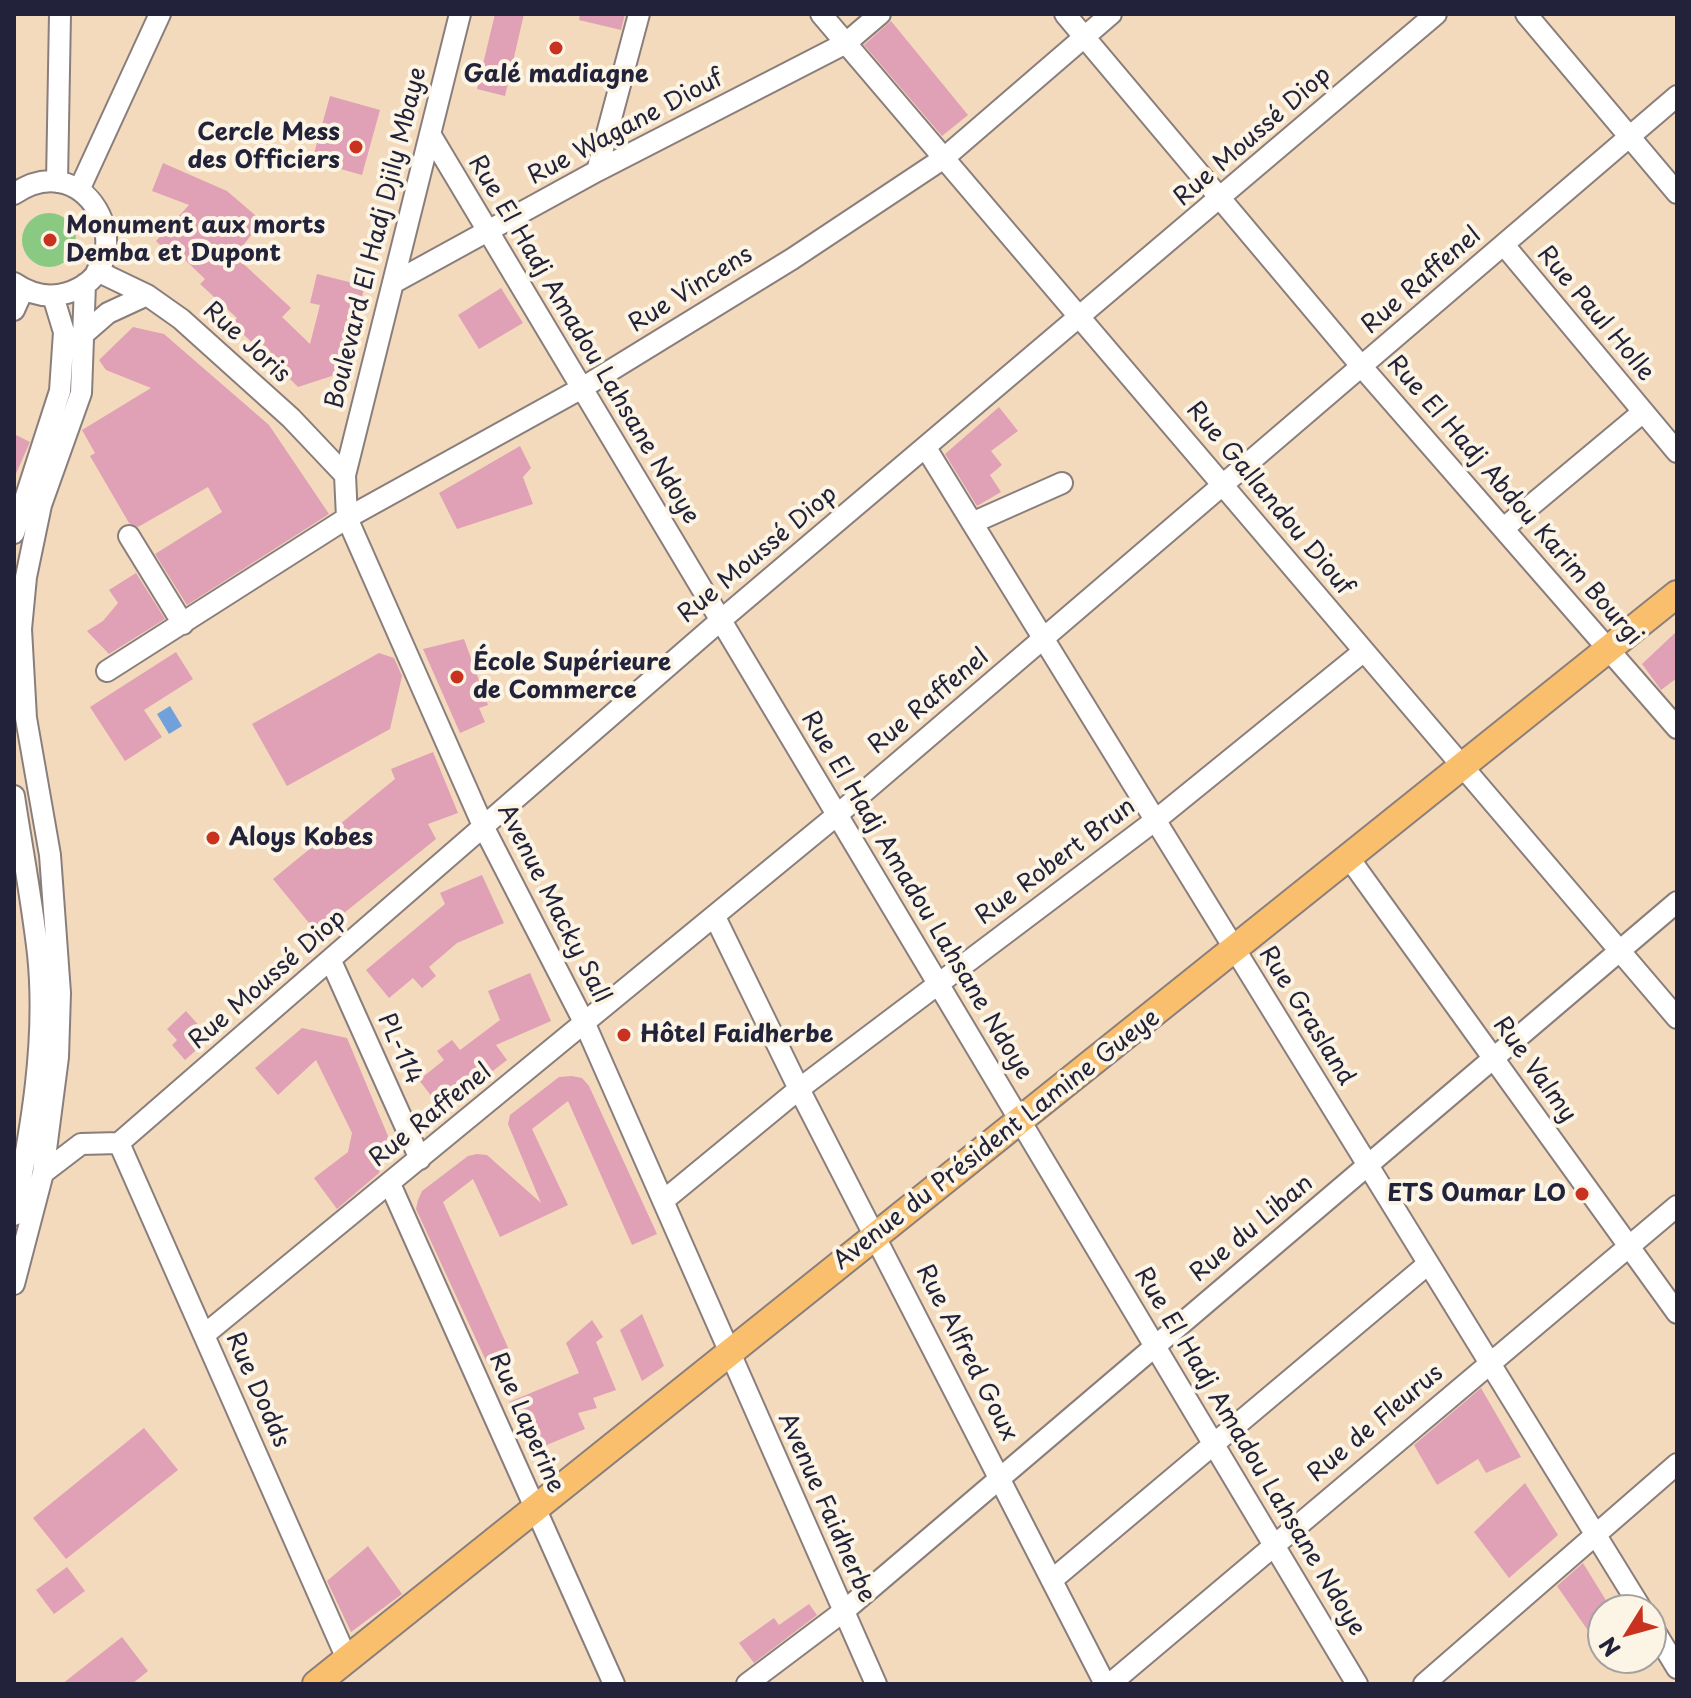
<!DOCTYPE html>
<meta charset="utf-8">
<style>
body{margin:0}
#map{position:relative;width:1691px;height:1698px;overflow:hidden;background:#f3dabc;font-family:"Playpen Sans",sans-serif}
canvas{display:block}
.frame{position:absolute;inset:0;border:16px solid #22223b;pointer-events:none}
.north{position:absolute;left:1587px;top:1594px;width:80px;height:80px;box-sizing:border-box;background:#fcf5e5;border:2px solid #a5a1a1;border-radius:50%;rotate:233deg;font-size:22px;font-weight:700;line-height:32px;text-align:center;color:#22223b}
.north::after{content:'';display:block;margin:auto;width:28px;height:36px;background:#c8321e;clip-path:polygon(50% 0,100% 100%,50% 72%,0 100%)}
</style>
<div id="map">
<canvas width="1691" height="1698"></canvas>
<div class="frame"></div>
<div class="north">N</div>
</div>
<script>
const ctx = document.querySelector('canvas').getContext('2d');
ctx.lineJoin = 'round';
function fill(path, color) { ctx.fillStyle = color; ctx.fill(path, 'evenodd'); }
function stroke(path, color, width, dash) { ctx.strokeStyle = color; ctx.lineWidth = width; ctx.lineCap = dash ? 'butt' : 'round'; ctx.setLineDash(dash || []); ctx.stroke(path); }
function label(font, color, halo, rows, align = 'center') {
  ctx.font = font + ' "Playpen Sans",sans-serif'; ctx.lineWidth = 8; ctx.setLineDash([]); ctx.textBaseline = 'middle'; ctx.strokeStyle = halo; ctx.fillStyle = color; for (const [text, x, y, turn = 0] of rows) {
    ctx.save(); ctx.translate(x, y); ctx.rotate((+turn || 0) * Math.PI / 180); ctx.textAlign = isNaN(turn) ? turn : align; if (halo) ctx.strokeText(text, 0, 0); ctx.fillText(text, 0, 0); ctx.restore();
  }
}
fill(new Path2D(`
 M22 240a27 27 0 1 1 54 0a27 27 0 1 1-54 0Z`), '#8ac981');
fill(new Path2D(`
 M 170,706 L 182,726 L 169,734 L 157,714 Z`), '#70a1da');
fill(new Path2D(`
 M 495,14 L 524,14 L 505,96 L 477,89 Z
 M 580,14 L 625,14 L 621,30 L 579,20 Z
 M 891,21 L 968,115 L 942,136 L 864,45 Z
 M 330,96 L 380,110 L 362,175 L 312,161 Z
 M 163,163 L 227,191 L 262,221 L 235,256 L 291,308 L 282,317 L 310,344 L 320,305 L 310,303 L 317,274 L 365,286 L 357,314 L 351,313 L 344,342 L 350,343 L 344,372 L 298,387 L 278,367 L 282,363 L 260,342 L 256,346 L 232,324 L 237,318 L 200,284 L 205,279 L 184,259 L 180,264 L 156,241 L 189,205 L 152,191 Z
 M 501,288 L 523,323 L 479,349 L 458,315 Z
 M 133,327 L 164,334 L 269,425 L 329,514 L 187,605 L 155,554 L 222,512 L 208,487 L 138,527 L 129,523 L 90,456 L 95,453 L 82,430 L 151,388 L 106,370 L 99,360 Z
 M 999,407 L 1018,431 L 991,451 L 1002,465 L 990,475 L 1001,492 L 977,506 L 945,454 Z
 M 14,434 L 30,442 L 14,478 Z
 M 520,446 L 531,468 L 523,477 L 533,504 L 457,529 L 439,493 Z
 M 136,573 L 165,619 L 109,654 L 87,631 L 103,621 L 118,603 L 109,590 Z
 M 1677,631 L 1677,678 L 1661,690 L 1642,664 Z
 M 464,639 L 488,705 L 479,708 L 485,722 L 460,733 L 423,649 Z
 M 176,652 L 193,679 L 144,710 L 162,737 L 125,761 L 90,707 Z
 M 379,653 L 394,658 L 402,676 L 390,729 L 287,786 L 252,724 Z
 M 433,752 L 458,813 L 428,824 L 436,839 L 318,934 L 273,879 L 395,779 L 391,769 Z
 M 482,875 L 504,923 L 457,943 L 429,967 L 436,976 L 422,988 L 413,978 L 389,998 L 366,970 L 445,904 L 440,893 Z
 M 530,973 L 551,1021 L 496,1045 L 507,1060 L 442,1110 L 419,1080 L 444,1060 L 437,1051 L 452,1040 L 460,1050 L 500,1020 L 488,991 Z
 M 186,1011 L 210,1038 L 185,1060 L 172,1045 L 177,1040 L 167,1029 Z
 M 302,1028 L 347,1038 L 388,1136 L 379,1173 L 337,1209 L 314,1178 L 348,1152 L 352,1133 L 316,1060 L 278,1095 L 255,1068 Z
 M 572,1076 L 582,1078 L 589,1086 L 657,1234 L 632,1245 L 568,1101 L 532,1129 L 568,1205 L 500,1237 L 473,1179 L 443,1202 L 510,1352 L 487,1363 L 416,1209 L 418,1200 L 422,1191 L 468,1156 L 477,1154 L 487,1155 L 541,1203 L 508,1124 L 510,1115 L 559,1077 Z
 M 642,1314 L 664,1366 L 642,1381 L 620,1330 Z
 M 592,1320 L 603,1337 L 596,1342 L 616,1390 L 593,1398 L 597,1408 L 578,1413 L 585,1429 L 530,1452 L 509,1402 L 579,1373 L 566,1343 Z
 M 1481,1388 L 1521,1457 L 1486,1473 L 1478,1459 L 1437,1485 L 1414,1445 Z
 M 144,1428 L 178,1470 L 66,1559 L 33,1518 Z
 M 1525,1483 L 1558,1535 L 1509,1578 L 1474,1532 Z
 M 368,1546 L 402,1594 L 351,1632 L 327,1581 Z
 M 1583,1563 L 1612,1610 L 1603,1610 L 1603,1652 L 1557,1586 Z
 M 67,1567 L 85,1591 L 54,1614 L 36,1590 Z
 M 809,1604 L 817,1615 L 754,1663 L 739,1643 L 774,1618 L 779,1625 Z
 M 122,1637 L 148,1671 L 132,1684 L 62,1684 Z`), '#e0a0b6');
const minor = new Path2D(`
 M 460,14 L 345,475 L 347,518 L 484,828 L 585,1024 L 876,1684
 M 821,14 L 1677,1018
 M 1065,14 L 1362,367 L 1677,728
 M 1526,14 L 1677,193
 M 430,134 L 1357,1684
 M 597,171 L 639,14
 M 57,182 L 60,14
 M 79,190 L 160,14
 M 14,194 C 90,141 148,268 67,293 C 47,299 30,294 14,283
 M 1504,245 L 1677,452
 M 97,271 L 147,295 L 181,319 L 291,418 L 345,475
 M 393,283 L 597,171 L 846,43 L 880,14
 M 14,310 L 23,290
 M 85,333 L 108,313 L 147,295
 M 926,448 L 1642,1610
 M 972,523 L 1062,483
 M 1504,528 L 1643,412
 M 14,533 L 60,391 L 64,332 L 53,296
 M 129,536 L 183,624
 M 107,671 L 347,518 L 582,388 L 792,259 L 944,158 L 1111,14
 M 14,796 C 22,849 32,901 38,954 C 47,1041 31,1131 14,1215
 M 1349,858 L 1677,1313
 M 715,917 L 799,1089 L 1105,1684
 M 331,961 L 420,1159
 M 119,1143 L 721,620 L 1436,14
 M 119,1143 L 347,1659
 M 43,1173 L 81,1144 L 119,1143
 M 390,1184 L 614,1684
 M 663,1201 L 799,1089 L 1157,819 L 1364,651
 M 14,1284 L 43,1173 L 58,1057 L 60,993 L 50,855 L 26,718 L 21,629 L 26,577 L 41,505 L 81,393 L 85,284
 M 204,1335 L 837,815 L 1677,96
 M 1052,1580 L 1428,1264
 M 1651,1625 L 1677,1668
 M 747,1684 L 844,1611 L 1677,902
 M 1110,1684 L 1677,1206
 M 1424,1684 L 1677,1464`);
const major = new Path2D(`
 M 316,1684 L 1677,594`);
stroke(minor, '#8a7e7c', 24);
stroke(major, '#8a7e7c', 30);
stroke(minor, '#fff', 20);
stroke(major, '#f9bf6d', 26);
for (const [x, y, r, color] of [
 [556,48,8,"#c8321e"],
 [356,147,8,"#c8321e"],
 [50,240,8,"#c8321e"],
 [457,677,8,"#c8321e"],
 [213,838,8,"#c8321e"],
 [624,1035,8,"#c8321e"],
 [1582,1194,8,"#c8321e"]
]) { const dot = new Path2D(); dot.arc(x, y, r, 0, 2 * Math.PI); ctx.fillStyle = color; ctx.fill(dot); stroke(dot, '#fcf5e5', 3); }
label('bold 24px', '#22223b', '#fcf5e5', [
 ["Galé madiagne",556,75,"center"],
 ["Cercle Mess",340,133,"right"],
 ["des Officiers",340,161,"right"],
 ["Monument aux morts",66,226],
 ["Demba et Dupont",66,254],
 ["École Supérieure",473,663],
 ["de Commerce",473,691],
 ["Aloys Kobes",229,838],
 ["Hôtel Faidherbe",640,1035],
 ["ETS Oumar LO",1566,1194,"right"]
], 'left');
label('24px', '#22223b', '#fcf5e5', [
 ["Rue Wagane Diouf",626,128,-28],
 ["Rue Moussé Diop",1253,137,-41],
 ["Boulevard El Hadj Djily Mbaye",377,238,-76],
 ["Rue Raffenel",1422,281,-41],
 ["Rue Vincens",691,290,-32],
 ["Rue Paul Holle",1595,314,50],
 ["Rue El Hadj Amadou Lahsane Ndoye",583,340,59],
 ["Rue Joris",246,343,42],
 ["Rue Gallandou Diouf",1269,499,50],
 ["Rue El Hadj Abdou Karim Bourgi",1514,501,49],
 ["Rue Moussé Diop",758,555,-40],
 ["Rue Raffenel",929,702,-40],
 ["Rue Robert Brun",1056,862,-37],
 ["Rue El Hadj Amadou Lahsane Ndoye",916,896,59],
 ["Avenue Macky Sall",553,904,63],
 ["Rue Moussé Diop",268,980,-41],
 ["Rue Grasland",1306,1016,58],
 ["PL-114",399,1049,66],
 ["Rue Valmy",1534,1070,54],
 ["Rue Raffenel",431,1116,-39],
 ["Avenue du Président Lamine Gueye",997,1140,-38],
 ["Rue du Liban",1252,1229,-40],
 ["Rue Alfred Goux",966,1353,63],
 ["Rue Dodds",257,1390,66],
 ["Rue Laperine",526,1423,66],
 ["Rue de Fleurus",1376,1424,-40],
 ["Rue El Hadj Amadou Lahsane Ndoye",1249,1452,59],
 ["Avenue Faidherbe",826,1508,66]
]);
</script>
